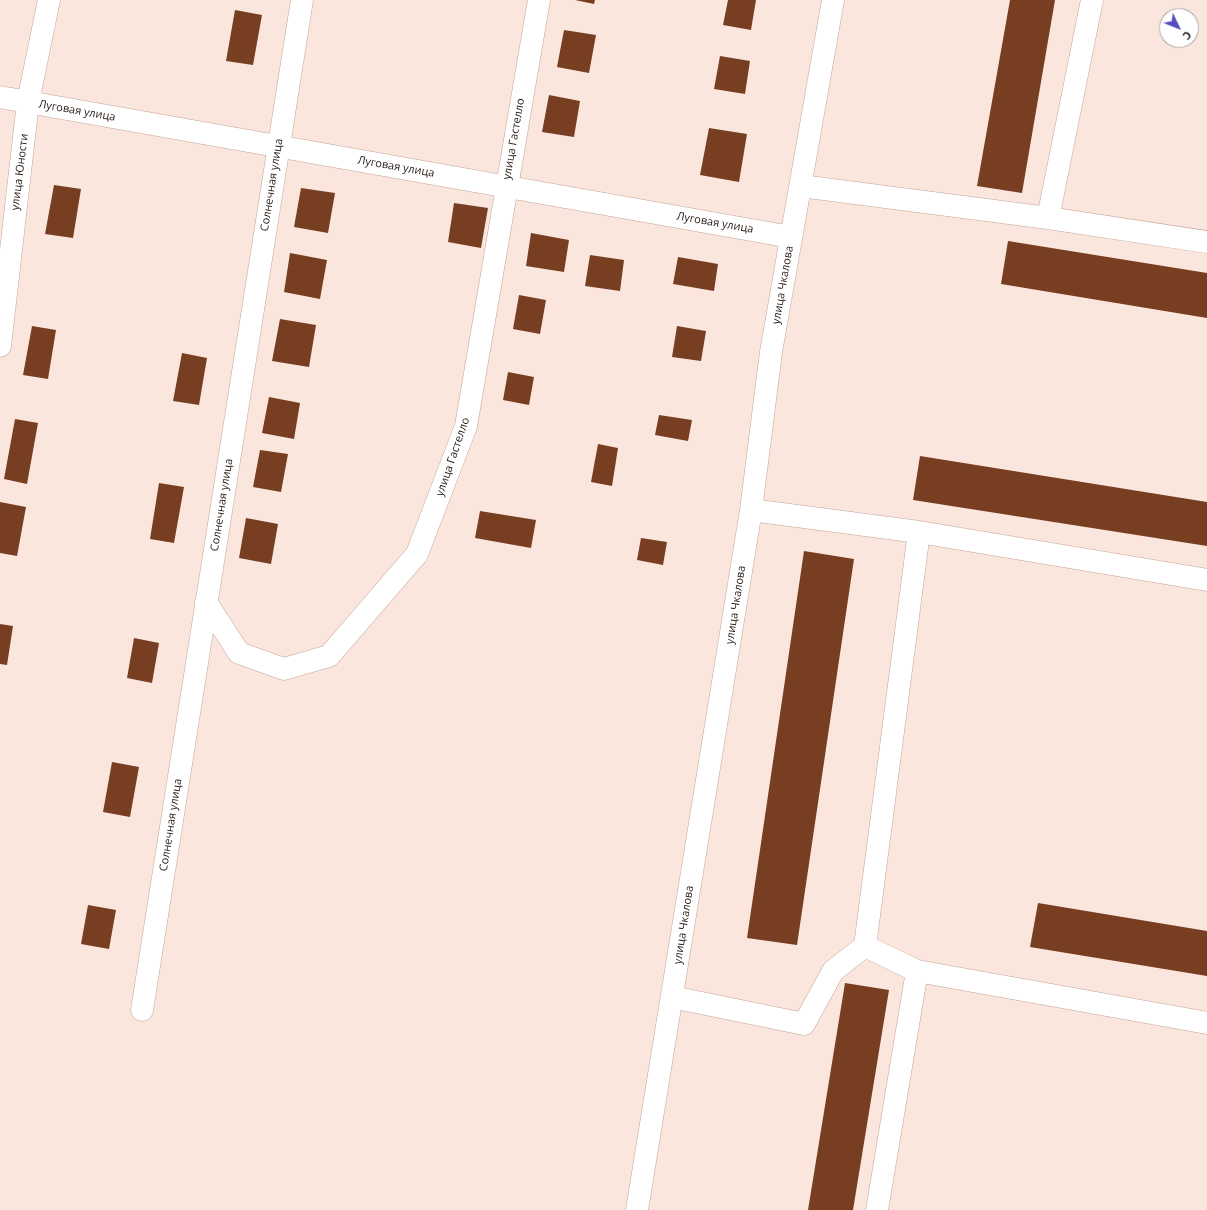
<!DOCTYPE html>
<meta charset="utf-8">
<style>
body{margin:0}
#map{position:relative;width:1207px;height:1210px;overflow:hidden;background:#fbe6de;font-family:"Open Sans",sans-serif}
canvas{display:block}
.north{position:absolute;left:1159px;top:8px;width:40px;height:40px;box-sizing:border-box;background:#fff;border:1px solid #a7a3a1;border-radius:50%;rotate:133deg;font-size:11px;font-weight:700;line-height:16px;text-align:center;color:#231813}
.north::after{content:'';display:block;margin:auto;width:14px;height:18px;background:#544bc2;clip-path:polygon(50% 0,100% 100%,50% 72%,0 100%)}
</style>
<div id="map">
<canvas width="1207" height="1210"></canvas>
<div class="north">С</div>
</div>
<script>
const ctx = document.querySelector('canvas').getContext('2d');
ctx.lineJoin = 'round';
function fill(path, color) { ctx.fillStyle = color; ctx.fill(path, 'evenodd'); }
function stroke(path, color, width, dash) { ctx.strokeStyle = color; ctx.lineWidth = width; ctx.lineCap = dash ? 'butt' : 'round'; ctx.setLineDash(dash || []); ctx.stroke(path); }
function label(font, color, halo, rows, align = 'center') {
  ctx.font = font + ' "Open Sans",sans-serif'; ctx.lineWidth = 4; ctx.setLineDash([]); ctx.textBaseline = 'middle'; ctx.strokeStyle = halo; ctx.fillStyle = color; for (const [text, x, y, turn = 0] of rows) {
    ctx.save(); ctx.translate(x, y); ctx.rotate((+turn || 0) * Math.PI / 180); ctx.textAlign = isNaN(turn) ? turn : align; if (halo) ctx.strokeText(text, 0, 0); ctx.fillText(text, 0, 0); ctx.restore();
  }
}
fill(new Path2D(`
 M 575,0 L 595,0 L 594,4 Z
 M 728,0 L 756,0 L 751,30 L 723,25 Z
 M 1010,0 L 1055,0 L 1022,193 L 977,186 Z
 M 235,10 L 262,15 L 253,65 L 226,61 Z
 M 564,30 L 596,35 L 589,73 L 557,67 Z
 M 720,56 L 750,61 L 745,94 L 714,89 Z
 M 549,95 L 580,101 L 574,137 L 542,132 Z
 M 709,128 L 747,134 L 739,182 L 700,175 Z
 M 54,185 L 81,189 L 73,238 L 45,234 Z
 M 301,188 L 335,193 L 328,233 L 294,227 Z
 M 454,203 L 488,208 L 481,248 L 448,242 Z
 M 531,233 L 569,240 L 564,272 L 526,266 Z
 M 1008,241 L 1207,273 L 1207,318 L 1001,284 Z
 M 290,253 L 327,260 L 320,299 L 284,292 Z
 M 590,255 L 624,260 L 620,291 L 585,286 Z
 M 678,257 L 718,264 L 714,291 L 673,284 Z
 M 519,295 L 546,300 L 540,334 L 513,329 Z
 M 280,319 L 316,325 L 309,367 L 272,361 Z
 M 32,326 L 56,330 L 48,379 L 23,375 Z
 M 677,326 L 706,331 L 701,361 L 672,357 Z
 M 182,353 L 207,358 L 199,405 L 173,401 Z
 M 508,372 L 534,377 L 529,405 L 503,400 Z
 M 269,397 L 300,403 L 294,439 L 262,433 Z
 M 659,415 L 692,420 L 688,441 L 655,435 Z
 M 15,419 L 38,423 L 27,484 L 4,479 Z
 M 598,444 L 618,448 L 612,486 L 591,482 Z
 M 260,450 L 288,454 L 281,492 L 253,487 Z
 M 920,456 L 1207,502 L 1207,546 L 913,500 Z
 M 159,483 L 184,487 L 174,543 L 150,539 Z
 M 0,502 L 26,507 L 17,556 L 0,553 Z
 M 480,511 L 536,520 L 531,548 L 475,538 Z
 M 246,518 L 278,524 L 271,564 L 239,558 Z
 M 641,538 L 667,542 L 663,565 L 637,560 Z
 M 804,551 L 854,559 L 797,945 L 747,938 Z
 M 0,624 L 13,626 L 7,665 L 0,664 Z
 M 134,638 L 159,643 L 152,683 L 127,678 Z
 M 112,762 L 139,767 L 130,817 L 103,812 Z
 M 1038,903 L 1207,931 L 1207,976 L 1030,947 Z
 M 88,905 L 116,910 L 109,949 L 81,944 Z
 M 845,983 L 889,990 L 853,1210 L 808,1210 Z`), '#783e22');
const minor = new Path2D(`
 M 0,97 L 791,237
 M 801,186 L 1048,218 L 1207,242
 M 1048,218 L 1092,0
 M 0,346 L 28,102 L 49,0
 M 751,510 L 919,532 L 1207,580
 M 206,602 L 239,653 L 284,669 L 329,656 L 417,554 L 466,426 L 539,0
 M 865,946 L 919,532
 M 672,997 L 804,1024 L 833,971 L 865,946 L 917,971 L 1207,1023
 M 142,1010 L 302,0
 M 637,1210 L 751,510 L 771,352 L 833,0
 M 877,1210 L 917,971`);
stroke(minor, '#c2a395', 23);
stroke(minor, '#fff', 22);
label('11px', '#231813', '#fff', [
 ["Луговая улица",77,111,10],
 ["улица Гастелло",514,139,-80],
 ["Луговая улица",396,167,10],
 ["улица Юности",20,172,-83],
 ["Солнечная улица",272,185,-81],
 ["Луговая улица",715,223,10],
 ["улица Чкалова",783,285,-80],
 ["улица Гастелло",453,457,-71],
 ["Солнечная улица",222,505,-81],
 ["улица Чкалова",736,605,-81],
 ["Солнечная улица",171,825,-81],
 ["улица Чкалова",684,925,-81]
]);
</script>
